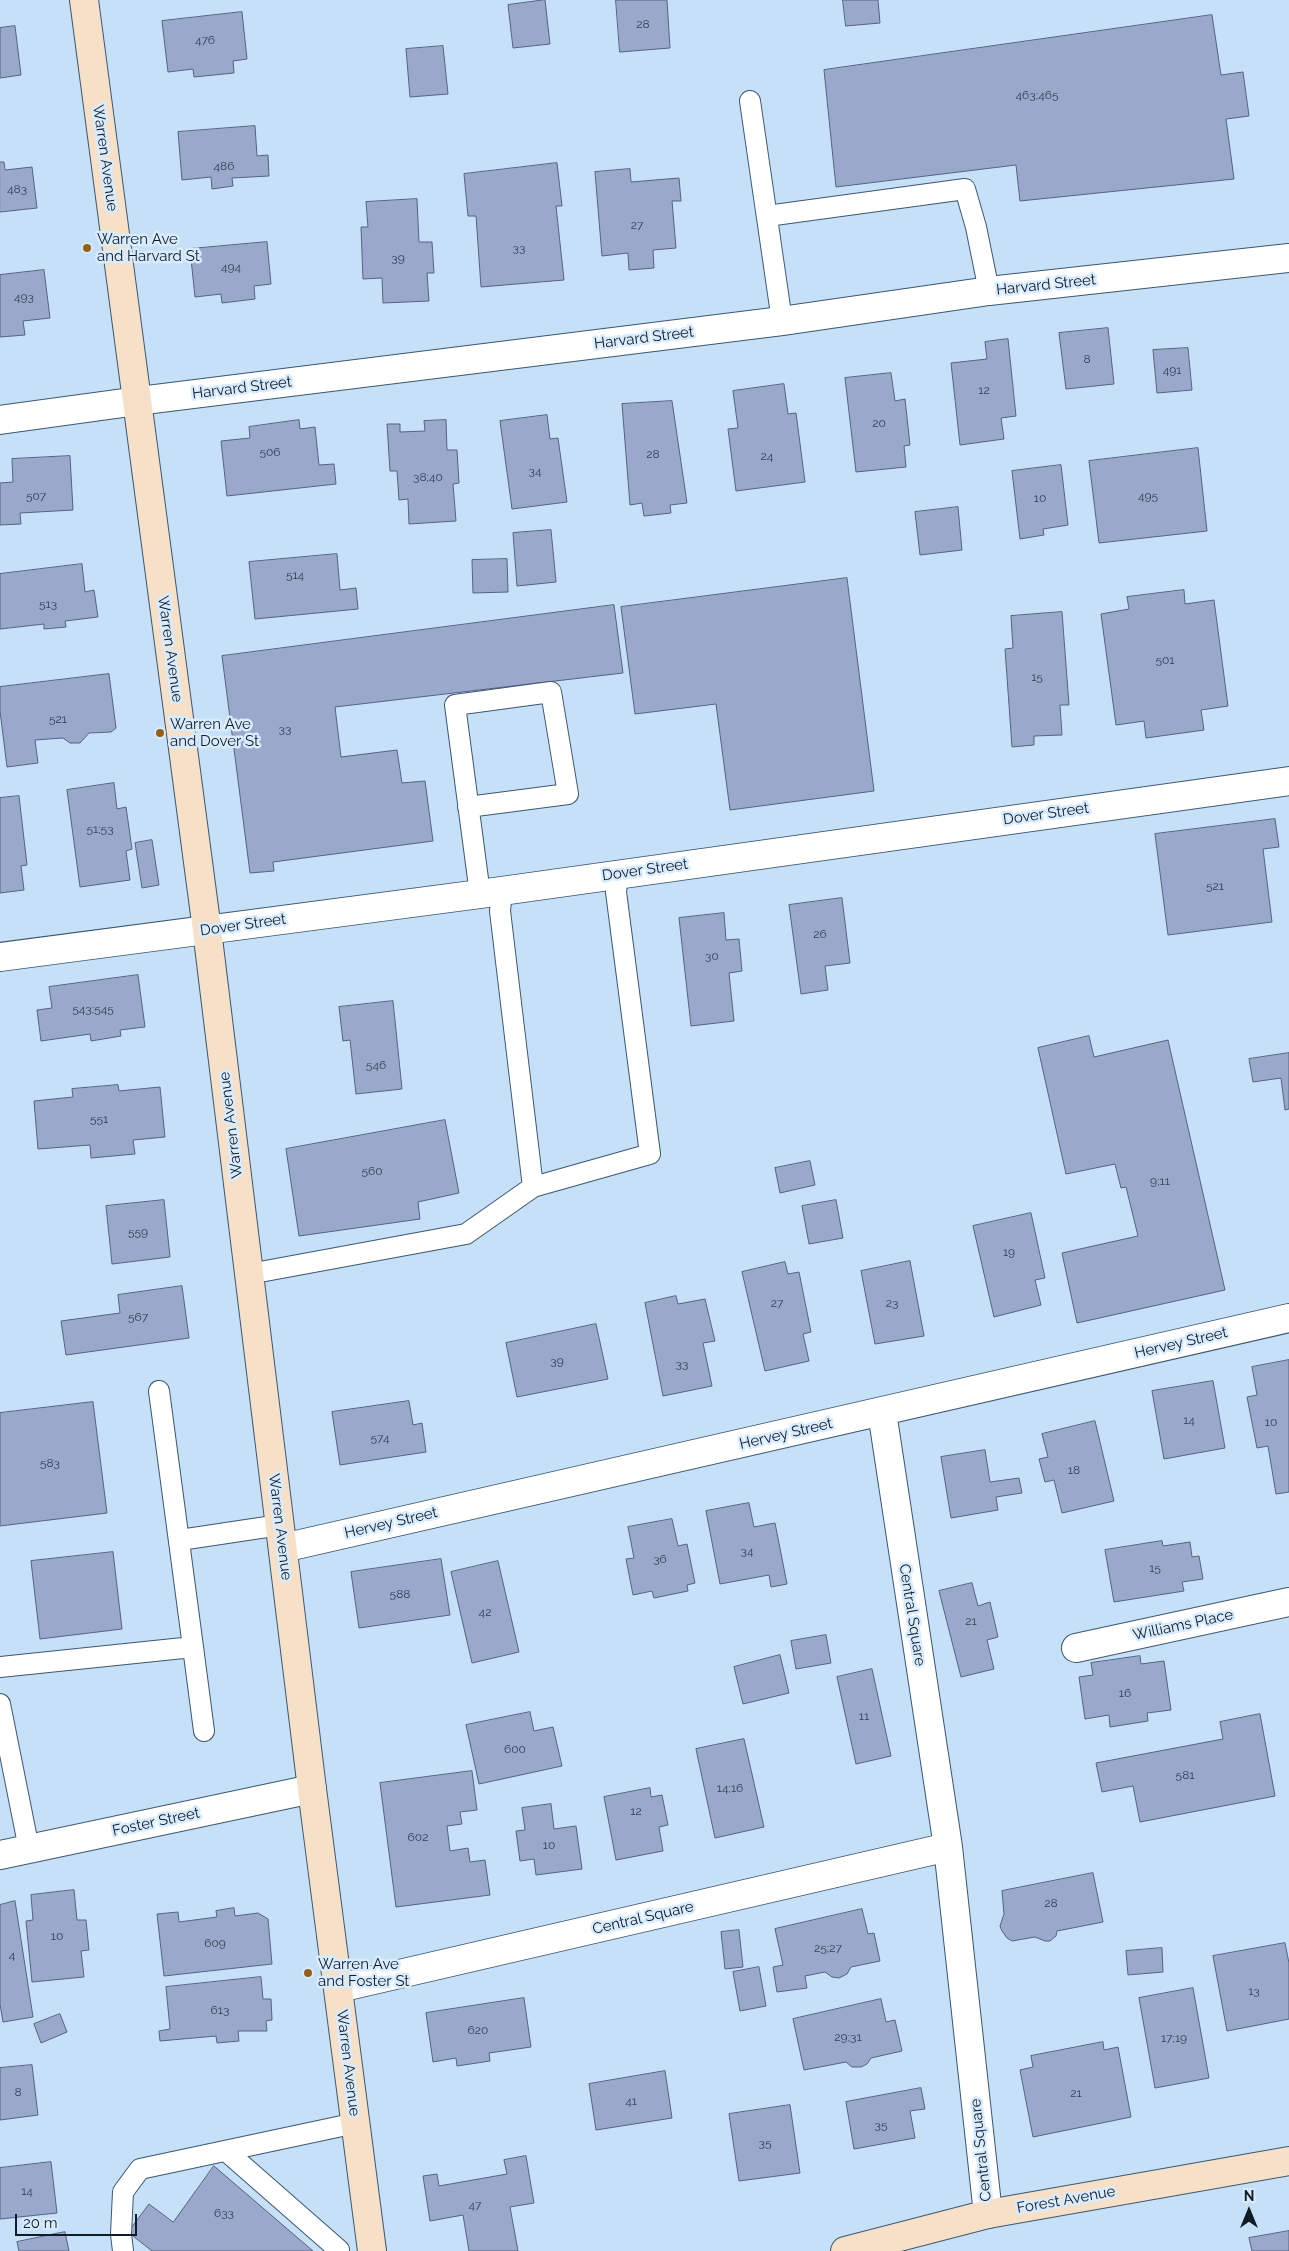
<!DOCTYPE html>
<style>
body{margin:0}
#map{position:relative;width:1289px;height:2251px;overflow:hidden;background:#c6e0f8;font-family:Raleway,sans-serif}
canvas{display:block}
.north{position:absolute;left:1224px;top:2186px;width:50px;height:50px;-webkit-text-stroke:4px #d9ecff;paint-order:stroke;rotate:0deg;font-size:14px;font-weight:700;line-height:20px;text-align:center;color:#101c27}
.north::after{content:'';display:block;margin:auto;width:18px;height:22px;background:#101c27;clip-path:polygon(50% 0,100% 100%,50% 72%,0 100%)}
.scale{position:absolute;left:15px;top:2214px;width:122px;height:22px;box-sizing:border-box;border:2px solid #101c27;border-top:0;padding-left:6px;font-size:15px;line-height:18px;white-space:nowrap;color:#101c27;-webkit-text-stroke:4px #d9ecff;paint-order:stroke}
</style>
<div id="map">
<canvas width="1289" height="2251"></canvas>
<div class="north">N</div>
<div class="scale">20 m</div>
</div>
<script>
const ctx = document.querySelector('canvas').getContext('2d');
ctx.lineJoin = 'round';
function fill(path, color) { ctx.fillStyle = color; ctx.fill(path, 'evenodd'); }
function stroke(path, color, width, dash) { ctx.strokeStyle = color; ctx.lineWidth = width; ctx.lineCap = dash ? 'butt' : 'round'; ctx.setLineDash(dash || []); ctx.stroke(path); }
function label(font, color, halo, rows, align = 'center') {
  ctx.font = font + ' Raleway,sans-serif'; ctx.lineWidth = 5; ctx.setLineDash([]); ctx.textBaseline = 'middle'; ctx.strokeStyle = halo; ctx.fillStyle = color; for (const [text, x, y, turn = 0] of rows) {
    ctx.save(); ctx.translate(x, y); ctx.rotate((+turn || 0) * Math.PI / 180); ctx.textAlign = isNaN(turn) ? turn : align; if (halo) ctx.strokeText(text, 0, 0); ctx.fillText(text, 0, 0); ctx.restore();
  }
}
const building = new Path2D(`
 M 545,0 L 550,44 L 513,48 L 508,5 Z
 M 616,0 L 667,0 L 670,48 L 620,52 Z
 M 843,0 L 878,0 L 880,23 L 846,26 Z
 M 242,12 L 247,59 L 233,61 L 234,73 L 194,77 L 193,69 L 168,72 L 162,21 Z
 M 1212,15 L 1221,75 L 1243,72 L 1249,116 L 1226,119 L 1234,179 L 1020,201 L 1016,165 L 836,187 L 824,70 Z
 M 15,26 L 21,75 L 0,78 L 0,28 Z
 M 443,46 L 448,94 L 410,97 L 406,49 Z
 M 255,126 L 257,156 L 268,155 L 269,176 L 232,178 L 233,186 L 212,189 L 211,177 L 182,180 L 178,132 Z
 M 0,162 L 4,162 L 5,170 L 32,167 L 37,208 L 0,212 Z
 M 557,163 L 562,206 L 556,206 L 564,280 L 481,287 L 476,216 L 468,216 L 464,174 Z
 M 630,169 L 631,182 L 679,178 L 681,201 L 672,201 L 676,248 L 653,250 L 654,268 L 629,270 L 628,253 L 602,256 L 595,172 Z
 M 417,199 L 419,242 L 432,242 L 434,273 L 427,273 L 429,301 L 383,303 L 382,278 L 363,279 L 361,227 L 368,227 L 366,202 Z
 M 267,242 L 271,284 L 254,286 L 255,299 L 222,303 L 221,294 L 195,297 L 190,249 Z
 M 44,270 L 50,318 L 23,321 L 25,335 L 0,337 L 0,275 Z
 M 1108,328 L 1114,384 L 1066,389 L 1059,333 Z
 M 1008,339 L 1016,416 L 1001,418 L 1004,439 L 960,445 L 951,363 L 987,359 L 985,342 Z
 M 1188,348 L 1192,390 L 1157,393 L 1153,350 Z
 M 891,373 L 895,401 L 905,399 L 910,445 L 904,446 L 906,467 L 856,472 L 845,378 Z
 M 784,384 L 788,414 L 796,413 L 805,482 L 736,491 L 728,429 L 738,428 L 733,391 Z
 M 672,401 L 687,503 L 670,505 L 671,513 L 644,516 L 642,503 L 630,505 L 622,404 Z
 M 547,415 L 550,439 L 558,438 L 567,502 L 512,509 L 500,421 Z
 M 299,420 L 300,429 L 315,427 L 319,465 L 334,464 L 336,484 L 227,496 L 221,441 L 250,438 L 249,427 Z
 M 446,420 L 447,450 L 457,450 L 459,483 L 453,484 L 456,521 L 409,524 L 408,499 L 399,500 L 397,471 L 390,471 L 387,424 L 400,424 L 400,432 L 425,431 L 424,421 Z
 M 1198,448 L 1207,531 L 1099,543 L 1089,461 Z
 M 70,456 L 73,510 L 20,513 L 21,524 L 0,525 L 0,483 L 13,482 L 12,459 Z
 M 1061,465 L 1068,525 L 1043,529 L 1044,535 L 1020,539 L 1012,471 Z
 M 958,507 L 962,550 L 920,555 L 915,512 Z
 M 551,530 L 556,582 L 517,586 L 513,533 Z
 M 337,554 L 340,590 L 356,588 L 358,609 L 255,619 L 249,562 Z
 M 507,559 L 508,592 L 473,593 L 472,560 Z
 M 82,564 L 85,592 L 94,590 L 98,617 L 65,621 L 66,627 L 44,629 L 44,624 L 0,629 L 0,574 Z
 M 847,578 L 874,791 L 730,810 L 716,704 L 635,714 L 621,607 Z
 M 1184,590 L 1185,604 L 1214,600 L 1228,706 L 1201,710 L 1204,730 L 1146,738 L 1144,721 L 1116,725 L 1101,614 L 1129,609 L 1127,597 Z
 M 614,605 L 623,673 L 335,707 L 341,757 L 397,750 L 402,783 L 425,781 L 433,841 L 273,862 L 274,871 L 250,873 L 222,656 Z
 M 1062,612 L 1069,705 L 1060,705 L 1062,735 L 1034,736 L 1034,745 L 1012,747 L 1005,649 L 1013,648 L 1011,616 Z
 M 109,674 L 116,728 L 111,732 L 89,733 L 80,743 L 70,743 L 63,738 L 35,740 L 38,763 L 7,767 L 0,711 L 0,687 Z
 M 114,783 L 117,809 L 126,807 L 132,849 L 126,851 L 130,880 L 80,887 L 67,790 Z
 M 19,796 L 27,865 L 21,866 L 24,890 L 0,893 L 0,798 Z
 M 1275,819 L 1279,847 L 1263,849 L 1272,922 L 1168,935 L 1155,834 Z
 M 152,840 L 159,885 L 142,888 L 135,843 Z
 M 842,898 L 850,963 L 825,966 L 828,990 L 801,994 L 789,905 Z
 M 724,913 L 726,940 L 739,939 L 742,971 L 729,973 L 734,1021 L 691,1026 L 679,918 Z
 M 138,975 L 145,1027 L 120,1030 L 121,1036 L 91,1041 L 90,1034 L 41,1041 L 37,1010 L 52,1008 L 49,987 Z
 M 393,1001 L 402,1089 L 356,1094 L 350,1040 L 343,1041 L 339,1007 Z
 M 1089,1036 L 1094,1057 L 1168,1040 L 1225,1290 L 1077,1323 L 1062,1253 L 1138,1236 L 1126,1187 L 1121,1188 L 1115,1164 L 1066,1174 L 1038,1048 Z
 M 1289,1053 L 1289,1109 L 1285,1110 L 1281,1078 L 1253,1082 L 1249,1059 Z
 M 118,1085 L 119,1091 L 160,1087 L 165,1137 L 133,1140 L 135,1154 L 91,1158 L 90,1145 L 38,1149 L 34,1101 L 73,1097 L 72,1089 Z
 M 445,1120 L 459,1193 L 418,1202 L 420,1219 L 299,1236 L 286,1149 Z
 M 810,1161 L 815,1185 L 780,1193 L 775,1168 Z
 M 164,1200 L 170,1257 L 112,1264 L 106,1206 Z
 M 836,1200 L 843,1238 L 809,1244 L 802,1206 Z
 M 1031,1213 L 1045,1278 L 1035,1280 L 1041,1305 L 994,1317 L 973,1226 Z
 M 910,1261 L 924,1336 L 875,1344 L 861,1271 Z
 M 785,1262 L 788,1274 L 799,1272 L 811,1332 L 803,1334 L 809,1361 L 765,1371 L 742,1272 Z
 M 182,1286 L 189,1338 L 66,1355 L 61,1321 L 120,1313 L 118,1295 Z
 M 676,1296 L 678,1304 L 705,1299 L 715,1341 L 703,1343 L 712,1386 L 663,1396 L 645,1303 Z
 M 596,1324 L 608,1379 L 517,1397 L 506,1343 Z
 M 1289,1360 L 1289,1492 L 1276,1494 L 1268,1446 L 1257,1448 L 1247,1397 L 1257,1395 L 1252,1367 Z
 M 1213,1381 L 1225,1448 L 1164,1459 L 1152,1391 Z
 M 409,1401 L 413,1425 L 422,1423 L 426,1452 L 340,1465 L 332,1412 Z
 M 93,1402 L 107,1513 L 0,1526 L 0,1413 Z
 M 1095,1421 L 1114,1501 L 1062,1513 L 1054,1480 L 1045,1482 L 1039,1459 L 1048,1457 L 1042,1434 Z
 M 985,1450 L 990,1482 L 1019,1478 L 1022,1493 L 996,1497 L 998,1510 L 951,1518 L 941,1457 Z
 M 749,1503 L 754,1527 L 775,1523 L 787,1584 L 771,1587 L 769,1575 L 720,1584 L 706,1511 Z
 M 672,1519 L 678,1546 L 687,1544 L 695,1583 L 687,1585 L 688,1591 L 654,1598 L 652,1591 L 633,1595 L 626,1559 L 634,1558 L 628,1527 Z
 M 1162,1541 L 1163,1546 L 1190,1542 L 1192,1557 L 1199,1556 L 1203,1579 L 1182,1582 L 1184,1591 L 1114,1602 L 1105,1550 Z
 M 113,1552 L 122,1629 L 40,1639 L 31,1561 Z
 M 441,1559 L 450,1615 L 359,1628 L 351,1572 Z
 M 498,1561 L 519,1652 L 472,1663 L 451,1572 Z
 M 972,1583 L 978,1606 L 990,1602 L 998,1637 L 987,1640 L 994,1669 L 961,1677 L 939,1591 Z
 M 826,1635 L 831,1663 L 796,1669 L 791,1641 Z
 M 780,1655 L 789,1693 L 743,1704 L 734,1667 Z
 M 1140,1656 L 1141,1664 L 1164,1661 L 1171,1710 L 1147,1713 L 1148,1721 L 1110,1727 L 1109,1715 L 1085,1719 L 1079,1677 L 1093,1675 L 1091,1663 Z
 M 872,1669 L 891,1756 L 856,1764 L 837,1677 Z
 M 530,1712 L 534,1731 L 553,1727 L 562,1766 L 479,1784 L 466,1725 Z
 M 1260,1714 L 1275,1796 L 1140,1822 L 1133,1786 L 1102,1792 L 1096,1763 L 1223,1739 L 1220,1722 Z
 M 744,1739 L 764,1827 L 715,1838 L 696,1749 Z
 M 472,1771 L 477,1810 L 460,1812 L 462,1824 L 447,1826 L 450,1851 L 468,1848 L 470,1862 L 485,1860 L 490,1895 L 396,1907 L 380,1783 Z
 M 650,1788 L 651,1797 L 662,1795 L 668,1825 L 659,1827 L 663,1851 L 616,1860 L 604,1797 Z
 M 551,1804 L 554,1829 L 576,1826 L 582,1869 L 536,1875 L 534,1859 L 520,1861 L 516,1831 L 525,1830 L 522,1808 Z
 M 1093,1873 L 1103,1922 L 1057,1931 L 1056,1936 L 1050,1941 L 1045,1941 L 1035,1937 L 1012,1941 L 1007,1938 L 1002,1931 L 1000,1926 L 1004,1914 L 1002,1891 Z
 M 74,1890 L 77,1920 L 86,1920 L 89,1950 L 81,1951 L 84,1977 L 32,1982 L 26,1921 L 33,1920 L 31,1895 Z
 M 15,1901 L 33,2017 L 3,2022 L 0,2004 L 0,1905 Z
 M 234,1908 L 235,1916 L 258,1913 L 268,1919 L 272,1964 L 164,1976 L 157,1914 L 178,1912 L 179,1922 L 217,1917 L 216,1911 Z
 M 862,1909 L 868,1934 L 874,1933 L 880,1961 L 851,1967 L 847,1974 L 839,1978 L 832,1977 L 825,1972 L 805,1976 L 807,1988 L 777,1992 L 773,1967 L 783,1965 L 775,1929 Z
 M 739,1930 L 743,1967 L 725,1969 L 721,1932 Z
 M 1285,1943 L 1289,1963 L 1289,2019 L 1227,2031 L 1213,1956 Z
 M 1162,1948 L 1163,1972 L 1128,1975 L 1126,1951 Z
 M 759,1967 L 766,2006 L 740,2011 L 733,1972 Z
 M 261,1977 L 263,1999 L 271,1999 L 272,2020 L 266,2021 L 267,2031 L 238,2031 L 239,2041 L 217,2043 L 216,2036 L 160,2041 L 159,2031 L 170,2029 L 166,1987 Z
 M 1193,1988 L 1209,2078 L 1155,2088 L 1139,1998 Z
 M 524,1998 L 531,2047 L 489,2053 L 490,2061 L 457,2066 L 456,2058 L 433,2062 L 426,2013 Z
 M 881,1999 L 886,2022 L 895,2020 L 902,2051 L 871,2058 L 867,2064 L 861,2067 L 852,2067 L 846,2062 L 804,2070 L 793,2019 Z
 M 60,2014 L 67,2032 L 41,2043 L 34,2024 Z
 M 1103,2042 L 1104,2050 L 1118,2047 L 1131,2117 L 1033,2137 L 1020,2070 L 1033,2067 L 1031,2056 Z
 M 32,2065 L 38,2115 L 0,2120 L 0,2068 Z
 M 665,2071 L 672,2118 L 596,2130 L 589,2084 Z
 M 921,2088 L 925,2109 L 910,2111 L 915,2138 L 854,2149 L 846,2102 Z
 M 790,2105 L 800,2173 L 739,2181 L 729,2114 Z
 M 526,2156 L 534,2203 L 510,2207 L 518,2251 L 469,2251 L 463,2215 L 430,2221 L 423,2176 L 437,2174 L 439,2186 L 507,2174 L 504,2160 Z
 M 51,2162 L 57,2213 L 0,2219 L 0,2168 Z
 M 214,2166 L 313,2251 L 152,2251 L 128,2232 L 149,2204 L 173,2222 Z
 M 1289,2231 L 1289,2251 L 1252,2251 L 1249,2238 Z
 M 65,2232 L 69,2251 L 19,2251 L 17,2242 Z`);
fill(building, '#9aa8cc');
stroke(building, '#556282', 1);
const lane = new Path2D(`
 M 750,101 L 782,321
 M 767,216 L 965,189 L 976,227 L 989,291
 M 468,807 L 568,794 L 551,692 L 455,705 C 463,768 472,831 480,894
 M 502,890 L 500,911 L 533,1187
 M 249,1274 L 466,1234 L 533,1187 L 650,1154 L 616,892 L 618,873
 M 159,1391 L 193,1647
 M 180,1540 L 280,1525
 M 0,1667 L 193,1647 L 204,1731
 M 0,1704 L 29,1849
 M 226,2151 L 339,2250
 M 123,2251 L 121,2234 L 123,2192 L 140,2169 L 356,2123`);
const street = new Path2D(`
 M 0,420 L 138,401 L 782,321 L 989,291 L 1289,258
 M 0,957 L 480,894 L 1289,781
 M 882,1412 L 948,1847 L 988,2214
 M 283,1548 L 1289,1318
 M 1076,1648 L 1289,1602
 M 0,1855 L 312,1789
 M 339,1988 L 948,1847`);
const secondary = new Path2D(`
 M 84,0 L 207,930 L 312,1789 L 372,2251
 M 845,2251 L 988,2214 L 1289,2161`);
stroke(lane, '#3c5771', 22);
stroke(street, '#3c5771', 30);
stroke(secondary, '#3c5771', 30);
stroke(lane, '#fff', 20);
stroke(street, '#fff', 28);
stroke(secondary, '#f6e0c7', 28);
for (const [x, y, r, color] of [
 [87,248,5,"#965f17"],
 [160,733,5,"#965f17"],
 [308,1973,5,"#965f17"]
]) { const dot = new Path2D(); dot.arc(x, y, r, 0, 2 * Math.PI); ctx.fillStyle = color; ctx.fill(dot); stroke(dot, '#d9ecff', 2); }
label('12px', '#323f50', null, [
 ["28",643,24],
 ["476",205,40],
 ["463;465",1037,95],
 ["486",224,166],
 ["483",17,189],
 ["27",637,225],
 ["33",519,248],
 ["39",398,258],
 ["494",231,267],
 ["493",24,297],
 ["8",1087,359],
 ["491",1172,370],
 ["12",984,390],
 ["20",879,423],
 ["506",270,452],
 ["28",653,454],
 ["24",767,456],
 ["34",535,471],
 ["38;40",428,477],
 ["507",36,496],
 ["495",1148,496],
 ["10",1040,498],
 ["514",295,575],
 ["513",48,604],
 ["501",1165,660],
 ["15",1037,677],
 ["521",58,719],
 ["33",285,729],
 ["51;53",100,829],
 ["521",1215,886],
 ["26",820,934],
 ["30",712,956],
 ["543;545",93,1009],
 ["546",376,1065],
 ["551",99,1119],
 ["560",372,1171],
 ["9;11",1160,1181],
 ["559",138,1232],
 ["19",1009,1252],
 ["27",777,1303],
 ["23",892,1303],
 ["567",138,1317],
 ["39",557,1361],
 ["33",682,1364],
 ["14",1189,1420],
 ["10",1271,1422],
 ["574",380,1438],
 ["583",50,1463],
 ["18",1074,1470],
 ["34",747,1551],
 ["36",660,1559],
 ["15",1155,1568],
 ["588",400,1594],
 ["42",485,1612],
 ["21",971,1621],
 ["16",1125,1693],
 ["11",864,1716],
 ["600",515,1749],
 ["581",1185,1775],
 ["14;16",730,1788],
 ["12",636,1811],
 ["602",418,1837],
 ["10",549,1845],
 ["28",1051,1903],
 ["10",57,1936],
 ["609",215,1943],
 ["25;27",828,1948],
 ["4",12,1955],
 ["13",1254,1991],
 ["613",220,2010],
 ["620",478,2030],
 ["29;31",848,2037],
 ["17;19",1174,2038],
 ["8",18,2092],
 ["21",1076,2093],
 ["41",631,2101],
 ["35",881,2125],
 ["35",765,2143],
 ["14",27,2191],
 ["47",475,2205],
 ["633",224,2213]
]);
label('15px', '#101c27', '#d9ecff', [
 ["Warren Avenue",105,158,82],
 ["Harvard Street",1046,285,-6],
 ["Harvard Street",644,338,-7],
 ["Harvard Street",242,388,-7],
 ["Warren Avenue",170,649,82],
 ["Dover Street",1046,814,-8],
 ["Dover Street",645,870,-8],
 ["Dover Street",243,925,-8],
 ["Warren Avenue",231,1125,-97],
 ["Hervey Street",1181,1343,-13],
 ["Hervey Street",786,1434,-13],
 ["Hervey Street",391,1523,-13],
 ["Warren Avenue",280,1527,83],
 ["Central Square",912,1615,81],
 ["Williams Place",1183,1625,-12],
 ["Foster Street",156,1822,-12],
 ["Central Square",643,1918,-13],
 ["Warren Avenue",348,2063,83],
 ["Central Square",981,2150,-96],
 ["Forest Avenue",1066,2200,-10]
]);
label('15px', '#101c27', '#d9ecff', [
 ["Warren Ave",97,239],
 ["and Harvard St",97,256],
 ["Warren Ave",170,724],
 ["and Dover St",170,741],
 ["Warren Ave",318,1964],
 ["and Foster St",318,1981]
], 'left');
</script>
